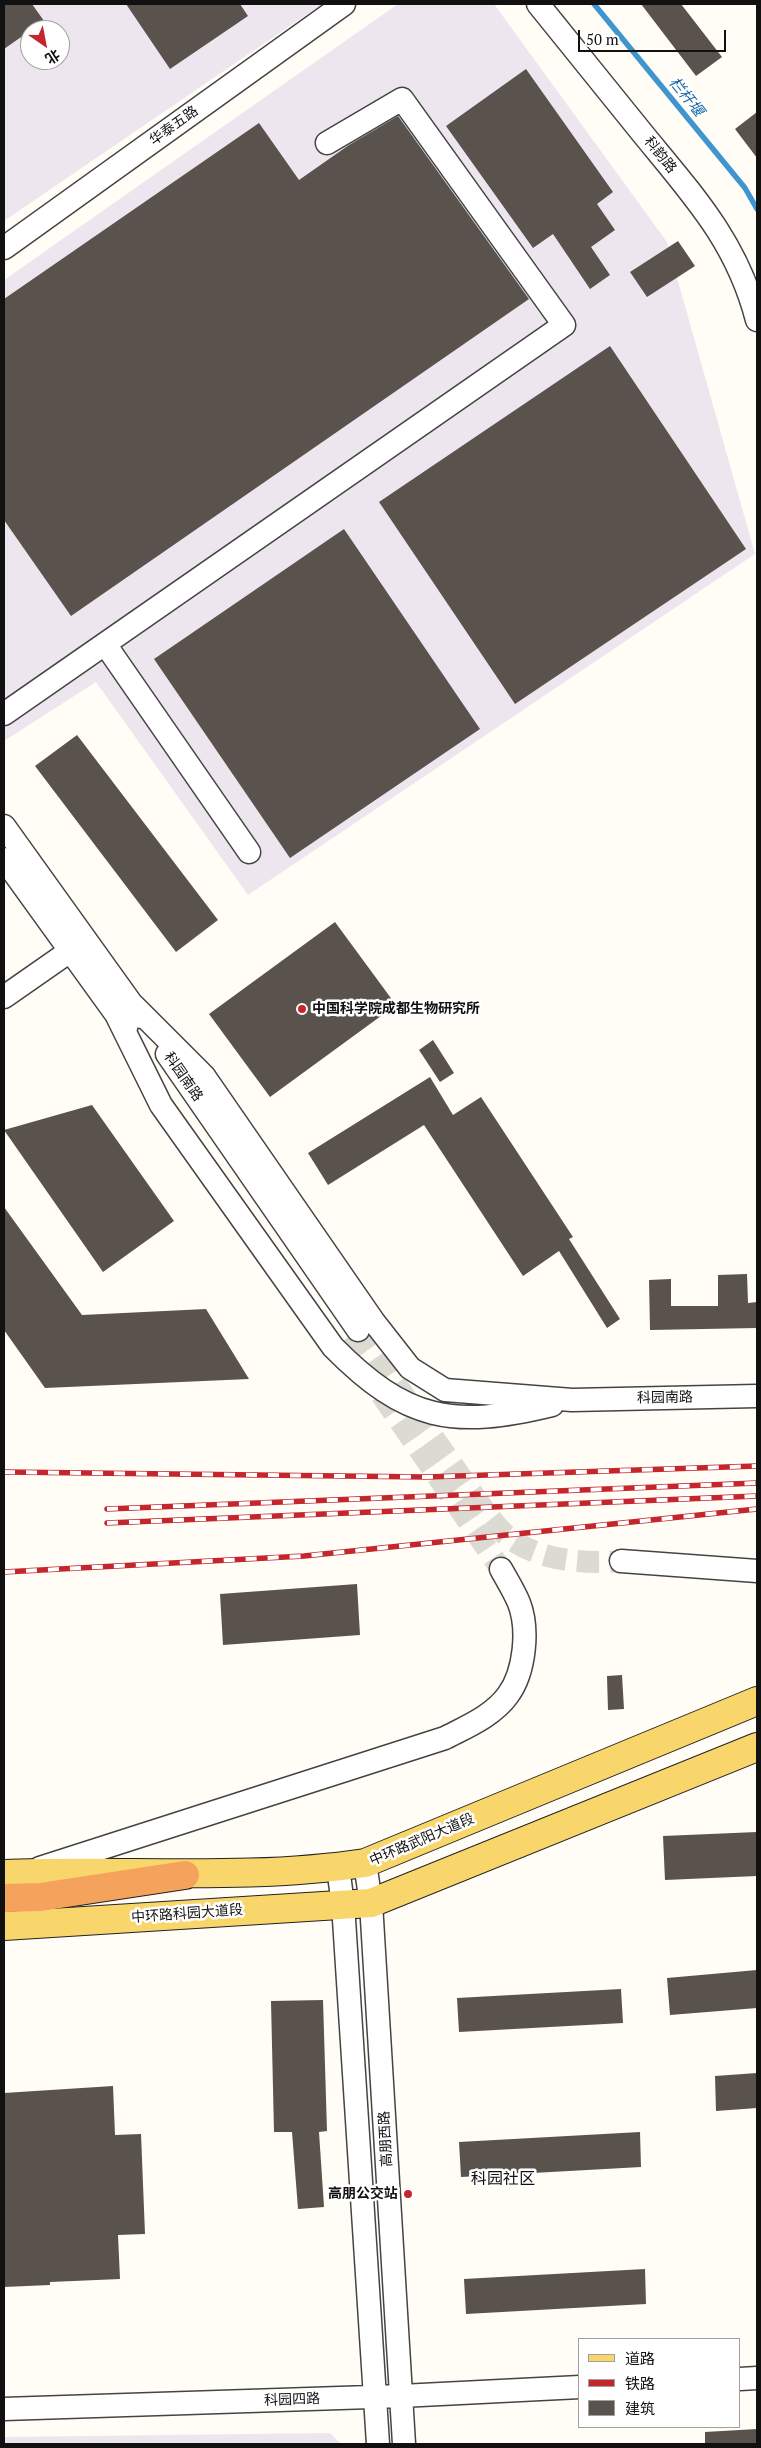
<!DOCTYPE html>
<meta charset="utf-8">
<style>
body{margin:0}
#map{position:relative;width:761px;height:2448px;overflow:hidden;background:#fffdf5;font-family:"PT Serif","Noto Sans SC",serif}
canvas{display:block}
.frame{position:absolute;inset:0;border:5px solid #111;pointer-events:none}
.legend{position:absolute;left:578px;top:2338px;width:162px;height:90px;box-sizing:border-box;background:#fff;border:1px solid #a0a0a0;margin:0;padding:6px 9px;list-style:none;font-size:15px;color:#111}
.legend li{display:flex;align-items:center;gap:10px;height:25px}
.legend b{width:25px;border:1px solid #a0a0a0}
.north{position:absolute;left:20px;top:20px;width:50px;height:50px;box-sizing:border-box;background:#fff;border:1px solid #a0a0a0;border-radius:50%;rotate:147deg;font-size:14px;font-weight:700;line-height:20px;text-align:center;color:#111}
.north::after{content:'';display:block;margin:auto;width:18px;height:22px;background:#c4262e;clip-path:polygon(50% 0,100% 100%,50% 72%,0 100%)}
.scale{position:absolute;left:578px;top:30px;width:148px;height:22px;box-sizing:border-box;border:2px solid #111;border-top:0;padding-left:6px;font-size:15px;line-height:18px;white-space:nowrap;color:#111;-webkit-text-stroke:4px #fff;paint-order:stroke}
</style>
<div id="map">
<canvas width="761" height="2448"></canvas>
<div class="frame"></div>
<ul class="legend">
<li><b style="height:6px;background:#f9d66b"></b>道路</li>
<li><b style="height:6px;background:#c4262e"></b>铁路</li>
<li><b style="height:14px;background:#5a524d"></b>建筑</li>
</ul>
<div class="north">北</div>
<div class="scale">50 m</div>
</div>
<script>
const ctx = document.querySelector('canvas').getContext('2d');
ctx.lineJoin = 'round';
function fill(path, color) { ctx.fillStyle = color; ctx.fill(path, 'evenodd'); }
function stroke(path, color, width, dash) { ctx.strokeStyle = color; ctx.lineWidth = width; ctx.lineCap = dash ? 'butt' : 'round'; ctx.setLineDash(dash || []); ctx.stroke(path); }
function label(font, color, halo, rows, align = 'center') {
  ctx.font = font + ' "PT Serif","Noto Sans SC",serif'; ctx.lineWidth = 5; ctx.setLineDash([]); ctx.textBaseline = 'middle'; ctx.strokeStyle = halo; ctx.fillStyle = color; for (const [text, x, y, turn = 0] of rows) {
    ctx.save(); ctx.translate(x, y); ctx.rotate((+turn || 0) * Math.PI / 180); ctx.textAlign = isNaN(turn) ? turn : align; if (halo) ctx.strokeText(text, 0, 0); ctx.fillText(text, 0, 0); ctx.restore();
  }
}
fill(new Path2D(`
 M 4,4 L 322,4 L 4,221 ZM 30,30 L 60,30 L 60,60 L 30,60 Z
 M 398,4 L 494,4 L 667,242 L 755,554 L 248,895 L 96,682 L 4,741 L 4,280 Z
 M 330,2433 L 341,2444 L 4,2444 L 4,2437 Z`), '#eee6ef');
stroke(new Path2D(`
 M 594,4 L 745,188 L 757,209`), '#3f96cf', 5.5);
fill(new Path2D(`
 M 4,4 L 32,4 L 44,21 L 4,49 Z
 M 126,4 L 240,4 L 248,16 L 170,69 Z
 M 641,4 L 681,4 L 722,57 L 696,76 Z
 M 526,69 L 613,192 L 597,204 L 615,230 L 591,247 L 610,275 L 590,289 L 553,234 L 533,248 L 446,126 Z
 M 757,112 L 757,158 L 735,129 Z
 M 398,116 L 529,299 L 71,616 L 4,520 L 4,299 L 259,123 L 299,180 L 349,145 Z
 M 678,241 L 695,266 L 647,297 L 630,272 Z
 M 610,346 L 746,549 L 515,704 L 379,502 Z
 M 344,529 L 480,729 L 290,858 L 154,659 Z
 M 77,735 L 218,920 L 176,952 L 35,766 Z
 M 335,922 L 396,1005 L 270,1097 L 209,1014 Z
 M 433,1040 L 454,1073 L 440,1082 L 419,1050 Z
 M 430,1077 L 453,1115 L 481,1097 L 573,1237 L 569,1239 L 620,1319 L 607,1328 L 559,1251 L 523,1276 L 424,1125 L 328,1185 L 308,1153 Z
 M 92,1105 L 174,1221 L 103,1272 L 4,1130 Z
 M 4,1207 L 82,1315 L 206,1309 L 249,1379 L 45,1388 L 4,1330 Z
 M 747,1274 L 748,1303 L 757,1302 L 757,1328 L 650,1330 L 649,1280 L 671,1279 L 671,1306 L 718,1306 L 718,1275 Z
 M 357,1584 L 360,1635 L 223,1645 L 220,1594 Z
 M 622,1675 L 624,1709 L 608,1710 L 607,1676 Z
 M 757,1832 L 757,1876 L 665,1880 L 663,1836 Z
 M 757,1970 L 757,2008 L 670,2015 L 667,1978 Z
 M 621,1989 L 623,2023 L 459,2032 L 457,1998 Z
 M 323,2000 L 327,2131 L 319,2132 L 324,2207 L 298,2209 L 292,2132 L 274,2132 L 271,2001 Z
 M 757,2073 L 757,2108 L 716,2111 L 715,2076 Z
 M 113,2086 L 115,2135 L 141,2134 L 145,2234 L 118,2235 L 120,2279 L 50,2282 L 50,2285 L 4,2287 L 4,2093 Z
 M 640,2132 L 641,2167 L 461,2177 L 459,2142 Z
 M 645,2269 L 646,2304 L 466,2314 L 464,2279 Z
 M 757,2429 L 757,2444 L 705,2444 L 705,2432 Z`), '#5a524d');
stroke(new Path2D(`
 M 358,1330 C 392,1378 425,1426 459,1474 C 470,1490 494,1526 508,1537 C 539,1561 584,1564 621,1561
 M 344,1340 L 501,1569`), '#dbdad3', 22, [22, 11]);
const minor = new Path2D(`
 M 538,4 C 573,47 608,91 643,134 C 693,195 737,242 757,320
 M 4,248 L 344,4
 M 105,644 L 249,852
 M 4,714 L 564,325 L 402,99 L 327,143
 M 4,826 L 141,1017
 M 4,859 L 126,1028
 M 4,997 L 70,951
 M 133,1005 L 204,1076 L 374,1322 L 410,1368 L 445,1390 L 572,1400 L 757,1396
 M 117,1016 L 161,1105 L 333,1347 C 406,1421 453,1429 552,1405
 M 167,1054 L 358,1330
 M 621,1561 L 757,1571
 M 365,1863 L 371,1903 L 404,2444
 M 40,1868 L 445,1738 C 466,1727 493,1716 508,1695 C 525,1672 529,1629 519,1603 C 514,1591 507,1580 501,1569
 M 338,1868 L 343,1904 L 378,2444
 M 740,2379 L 757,2378
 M 4,2409 L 401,2396 L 580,2387`);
const major = new Path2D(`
 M 4,1874 C 124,1869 245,1881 365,1863 L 757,1701
 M 4,1926 L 371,1903 L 757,1747`);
const highway = new Path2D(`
 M 4,1898 L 40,1897 L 185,1875`);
stroke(minor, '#444', 25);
stroke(major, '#222', 30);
stroke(highway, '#222', 30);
stroke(minor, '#fff', 22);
stroke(major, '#f9d66b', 28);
stroke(highway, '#f5a25d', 28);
const rail = new Path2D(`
 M 4,1472 L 427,1477 L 757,1466
 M 107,1509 L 757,1483
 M 107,1523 L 757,1496
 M 4,1572 L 304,1556 L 757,1509`);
stroke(rail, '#c4262e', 5.5);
stroke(rail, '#fff', 4, [11]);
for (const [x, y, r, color] of [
 [302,1009,5,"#c4262e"],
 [408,2194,5,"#c4262e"]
]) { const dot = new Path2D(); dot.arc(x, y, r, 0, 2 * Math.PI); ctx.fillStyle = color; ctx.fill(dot); stroke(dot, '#fff', 2); }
label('14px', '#111', '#fff', [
 ["华泰五路",174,126,-36],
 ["科韵路",660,155,51],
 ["科园南路",183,1077,55],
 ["科园南路",665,1398,-1],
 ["中环路武阳大道段",422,1840,-23],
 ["中环路科园大道段",187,1914,-4],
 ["高朋西路",386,2139,-93],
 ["科园四路",292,2400,-2]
]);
label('bold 14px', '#111', '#fff', [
 ["中国科学院成都生物研究所",312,1009],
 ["高朋公交站",398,2194,"right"]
], 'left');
label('italic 15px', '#1768a6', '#fff', [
 ["栏杆堰",686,97,51]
]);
label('16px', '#111', '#fff', [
 ["科园社区",503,2179]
]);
</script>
